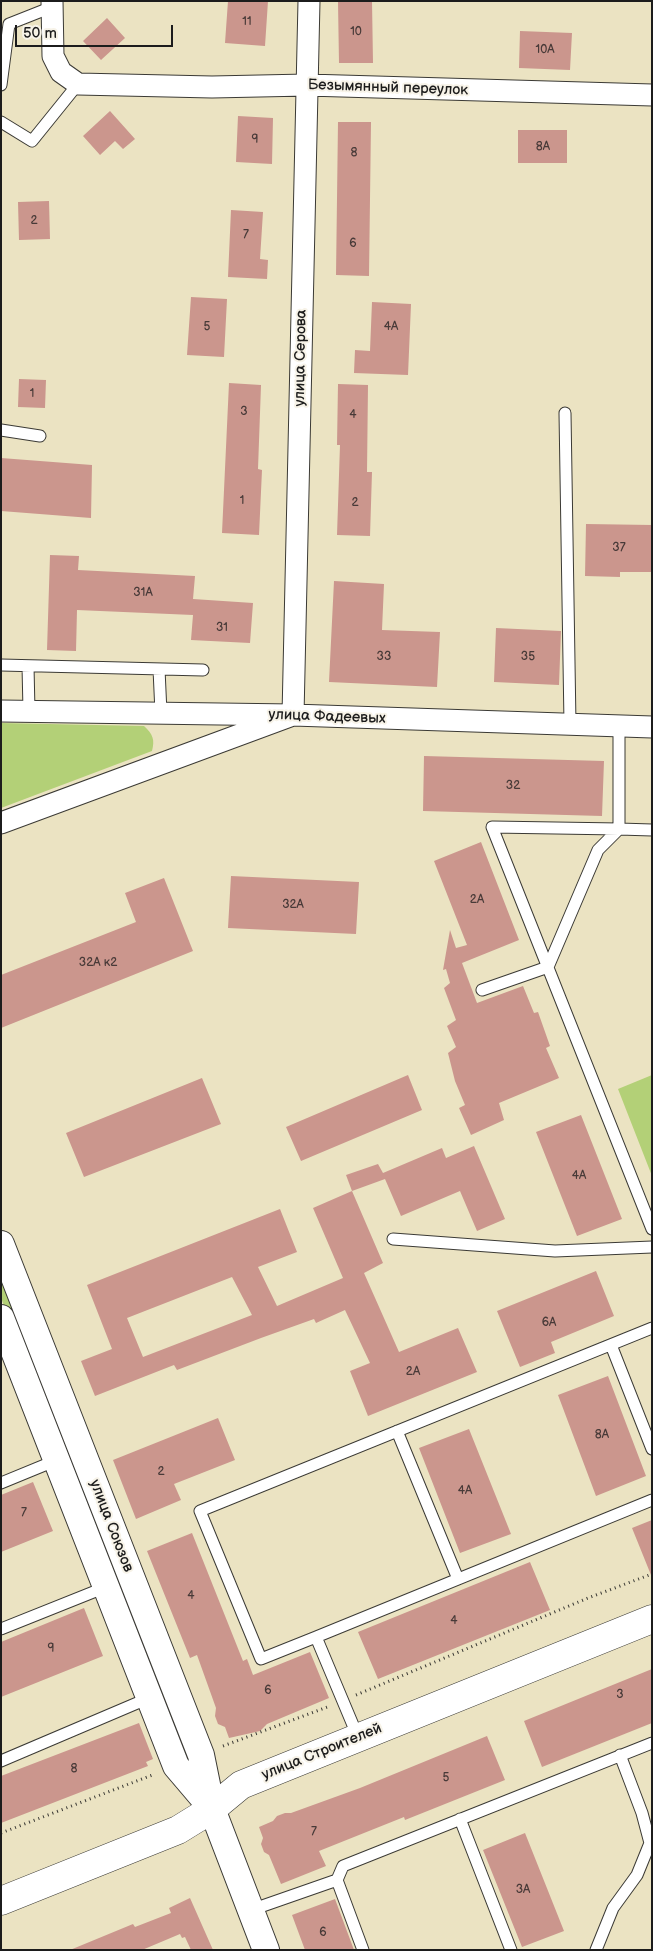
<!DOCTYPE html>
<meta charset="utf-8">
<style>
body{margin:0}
#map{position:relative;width:653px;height:1951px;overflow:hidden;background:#ebe3c2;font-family:"Balsamiq Sans",sans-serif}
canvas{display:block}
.frame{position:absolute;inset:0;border:2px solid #1c1c1c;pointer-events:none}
.scale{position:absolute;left:15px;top:25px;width:158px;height:22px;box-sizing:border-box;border:2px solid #1c1c1c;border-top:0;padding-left:6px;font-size:15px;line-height:18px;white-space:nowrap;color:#1c1c1c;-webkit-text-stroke:4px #f7f3e8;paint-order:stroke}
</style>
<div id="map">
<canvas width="653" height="1951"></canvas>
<div class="frame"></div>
<div class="scale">50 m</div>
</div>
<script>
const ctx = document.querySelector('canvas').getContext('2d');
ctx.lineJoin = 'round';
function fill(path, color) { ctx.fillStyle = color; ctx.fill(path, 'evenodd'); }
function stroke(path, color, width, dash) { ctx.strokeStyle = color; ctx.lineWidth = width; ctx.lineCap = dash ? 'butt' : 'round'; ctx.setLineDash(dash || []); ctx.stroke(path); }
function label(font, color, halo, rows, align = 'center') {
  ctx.font = font + ' "Balsamiq Sans",sans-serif'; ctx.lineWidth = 4; ctx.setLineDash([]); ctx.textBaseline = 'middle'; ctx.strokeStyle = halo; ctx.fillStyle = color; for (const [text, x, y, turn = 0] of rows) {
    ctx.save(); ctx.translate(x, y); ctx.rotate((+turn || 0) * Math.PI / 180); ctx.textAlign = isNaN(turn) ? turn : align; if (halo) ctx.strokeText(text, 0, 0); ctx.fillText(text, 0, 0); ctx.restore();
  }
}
fill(new Path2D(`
 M 1,723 L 144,726 C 153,734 155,740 152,751 L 1,808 Z
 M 652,1075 L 652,1176 L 618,1089 Z
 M 1,1278 L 28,1347 L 22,1352 L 1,1298 Z`), '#b3d077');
fill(new Path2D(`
 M 228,1 L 268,1 L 265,46 L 225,43 Z
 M 372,1 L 373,63 L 339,63 L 338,2 Z
 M 107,18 L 125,38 L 101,60 L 83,41 Z
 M 520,31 L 572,33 L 570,70 L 519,68 Z
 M 110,111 L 135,139 L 123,149 L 115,141 L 100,155 L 83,136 Z
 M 238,116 L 273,118 L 272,164 L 236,162 Z
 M 338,122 L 371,122 L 369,276 L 336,275 Z
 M 518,130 L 567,130 L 567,163 L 518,163 Z
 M 49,201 L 50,239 L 19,240 L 18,202 Z
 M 231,210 L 263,212 L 260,259 L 268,260 L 267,279 L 228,277 Z
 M 191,297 L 227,299 L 224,357 L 187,355 Z
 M 372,302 L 411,304 L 408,375 L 354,373 L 355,350 L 370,351 Z
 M 19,379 L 46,380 L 45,408 L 18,407 Z
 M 229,383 L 261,385 L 258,469 L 262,470 L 259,535 L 222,533 Z
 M 338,384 L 368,385 L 367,472 L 372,472 L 370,536 L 337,535 L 340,445 L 337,445 Z
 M 1,458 L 92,465 L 91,518 L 1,511 Z
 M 586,524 L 652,525 L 652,572 L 620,572 L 620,577 L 585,576 Z
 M 50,555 L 79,556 L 78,570 L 195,576 L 193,599 L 253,603 L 250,643 L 191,640 L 193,615 L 77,610 L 76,651 L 47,650 Z
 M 334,581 L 384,584 L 382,630 L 440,632 L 437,687 L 329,682 Z
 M 496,628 L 561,631 L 559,685 L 494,682 Z
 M 424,756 L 604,761 L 602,816 L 423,811 Z
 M 481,842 L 519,940 L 462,963 L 477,1003 L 523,986 L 534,1013 L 538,1012 L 550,1046 L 546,1048 L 559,1078 L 499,1103 L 504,1120 L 471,1135 L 459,1108 L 465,1105 L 455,1081 L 448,1053 L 456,1047 L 447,1026 L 456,1020 L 444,988 L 450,983 L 446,969 L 443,970 L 450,930 L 456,948 L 467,945 L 434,861 Z
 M 231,876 L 359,882 L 356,934 L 228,928 Z
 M 164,878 L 193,951 L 1,1028 L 1,975 L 136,922 L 125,893 Z
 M 408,1075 L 422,1110 L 301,1161 L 286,1127 Z
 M 202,1078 L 221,1124 L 84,1177 L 66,1133 Z
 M 581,1115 L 622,1219 L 577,1236 L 536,1132 Z
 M 474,1146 L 505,1219 L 477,1231 L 460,1191 L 401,1216 L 385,1179 L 352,1191 L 346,1175 L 378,1164 L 383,1173 L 442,1148 L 446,1158 Z
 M 352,1191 L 383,1263 L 364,1273 L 399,1352 L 458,1328 L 477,1372 L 368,1416 L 350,1371 L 370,1363 L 345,1310 L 316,1323 L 314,1319 L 261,1338 L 177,1370 L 174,1365 L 95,1396 L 81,1361 L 112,1349 L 87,1285 L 280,1209 L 297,1252 L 258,1267 L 277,1306 L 343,1278 L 313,1208 ZM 232,1277 L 252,1315 L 143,1357 L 127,1318 Z
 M 596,1271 L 614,1316 L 551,1342 L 555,1353 L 520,1367 L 497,1311 Z
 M 608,1376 L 646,1476 L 596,1496 L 558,1395 Z
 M 218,1418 L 235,1460 L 174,1484 L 181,1500 L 136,1519 L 113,1460 Z
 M 469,1429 L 511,1534 L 460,1553 L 419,1448 Z
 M 33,1482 L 53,1531 L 1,1552 L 1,1495 Z
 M 652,1520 L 652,1575 L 651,1575 L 632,1528 Z
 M 192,1533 L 243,1661 L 247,1659 L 253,1675 L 310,1652 L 329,1698 L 267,1724 L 260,1731 L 229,1738 L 225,1727 L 218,1724 L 215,1716 L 216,1708 L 197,1655 L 190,1658 L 147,1551 Z
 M 530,1562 L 550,1610 L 378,1679 L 358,1632 Z
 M 84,1608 L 103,1656 L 1,1697 L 1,1642 Z
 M 652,1669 L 652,1723 L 542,1767 L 524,1721 Z
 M 139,1723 L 153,1759 L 146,1762 L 148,1766 L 1,1823 L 1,1776 Z
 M 487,1736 L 505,1780 L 405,1820 L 404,1817 L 319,1851 L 326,1866 L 281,1884 L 269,1855 L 264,1852 L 261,1844 L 263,1838 L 259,1827 L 273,1821 L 277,1816 L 285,1813 L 291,1813 L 360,1788 Z
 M 525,1833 L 564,1931 L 522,1947 L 483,1850 Z
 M 190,1898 L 213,1950 L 191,1950 L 185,1937 L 182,1938 L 180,1934 L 142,1950 L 70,1950 L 133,1924 L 135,1927 L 171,1913 L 169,1908 Z
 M 335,1899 L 354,1950 L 305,1950 L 292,1915 Z`), '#cb968d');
const service = new Path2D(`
 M 1,85 L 9,24 L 52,7
 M 1,122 L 32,141 L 78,84
 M 565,413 L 570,724
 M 1,430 L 40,436
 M 1,665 L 203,670
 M 28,666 L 29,711
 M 159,669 L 161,713
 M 619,726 L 619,829 L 652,830
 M 619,829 L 492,827 L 652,1229
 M 482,990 L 548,967 L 598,850 L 619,829
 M 393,1239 L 555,1251 L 652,1247
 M 611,1345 L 652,1449
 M 397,1431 L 458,1579
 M 1,1483 L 57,1460
 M 1,1629 L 106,1587
 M 316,1637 L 652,1500
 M 358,1737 L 316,1637 L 261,1659 L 200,1511 L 652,1328
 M 1,1761 L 149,1698
 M 460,1819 L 511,1950
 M 337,1880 L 343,1866 L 652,1743
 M 251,1910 L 337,1880 L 363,1950
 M 596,1950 L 613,1908 L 637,1875 L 650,1843 L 642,1813 L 620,1755`);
const minor = new Path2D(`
 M 52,1 L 53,56 L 61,72 L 78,84 L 212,87 L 307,85 L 652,95
 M 1,711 L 293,715 L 652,727
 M 1,823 L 293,715 L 309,1`);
const tertiary = new Path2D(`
 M 1,1244 L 201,1755 L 212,1809 L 266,1950
 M 1,1318 L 176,1766 L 210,1806`);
const primary = new Path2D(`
 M 1,1901 L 178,1830 L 212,1809 L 241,1785 L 652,1619`);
stroke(service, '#3b3a35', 13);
stroke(minor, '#3b3a35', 23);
stroke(tertiary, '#3b3a35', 28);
stroke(primary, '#3b3a35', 29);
stroke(new Path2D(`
 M 356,1695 L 588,1598 L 652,1574
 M 223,1746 L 330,1706
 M 1,1833 L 155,1774`), '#3b3a35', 3, [1, 4]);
stroke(service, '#fff', 11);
stroke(minor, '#fff', 21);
stroke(tertiary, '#fff', 26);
stroke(primary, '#fff', 28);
label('12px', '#483a38', null, [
 ["11",247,22],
 ["10",356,32],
 ["10А",545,50],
 ["9",255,140],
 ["8А",543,147],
 ["8",354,153],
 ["2",34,221],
 ["7",246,235],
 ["6",353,244],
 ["5",207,327],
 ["4А",391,327],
 ["1",32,394],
 ["3",244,412],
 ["4",353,415],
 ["1",242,501],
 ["2",355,503],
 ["37",619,548],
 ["31А",143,593],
 ["31",222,628],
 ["33",384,657],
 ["35",528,657],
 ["32",513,786],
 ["2А",477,900],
 ["32А",293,905],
 ["32А к2",98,963],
 ["4А",579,1176],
 ["6А",549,1323],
 ["2А",413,1372],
 ["8А",602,1435],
 ["2",161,1472],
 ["4А",465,1491],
 ["7",24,1513],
 ["4",191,1596],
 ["4",454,1621],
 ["9",51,1649],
 ["6",268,1691],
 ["3",620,1695],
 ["8",74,1769],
 ["5",446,1778],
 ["7",314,1832],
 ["3А",523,1890],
 ["6",323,1933]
]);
label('15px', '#1c1c1c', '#f7f3e8', [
 ["Безымянный переулок",388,88,2],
 ["улица Серова",301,358,-89],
 ["улица Фадеевых",327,717,2],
 ["улица Союзов",111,1526,69],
 ["улица Строителей",322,1752,-22]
]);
</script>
